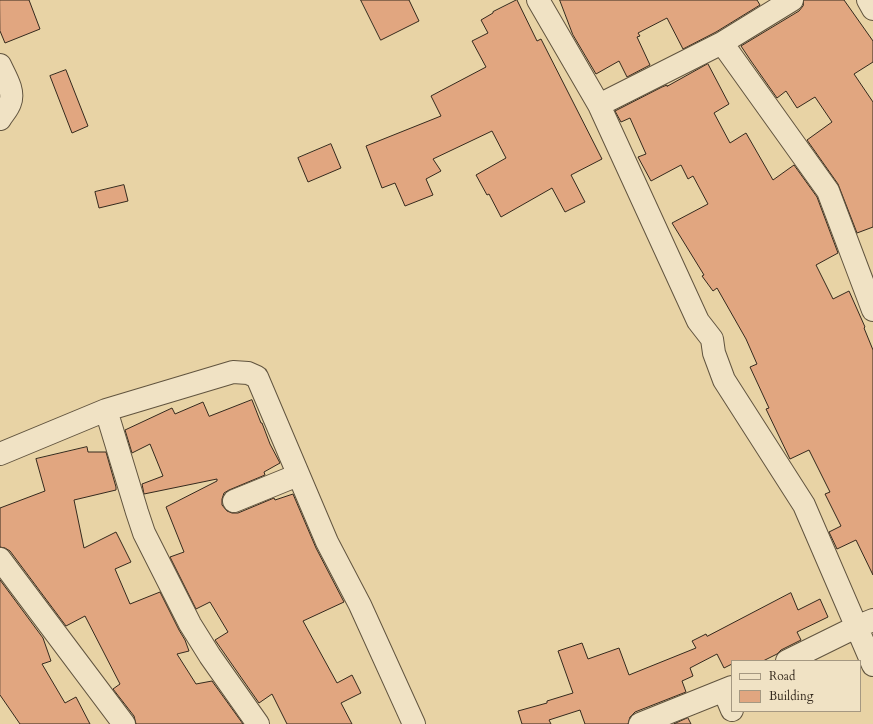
<!DOCTYPE html>
<style>
body{margin:0}
#map{position:relative;width:873px;height:724px;overflow:hidden;background:#e8d3a5;font-family:Cardo,serif}
canvas{display:block}
.legend{position:absolute;left:731px;top:660px;width:130px;height:52px;box-sizing:border-box;background:#f0e2c4;border:1px solid #a59881;margin:0;padding:5px 7px;list-style:none;font-size:12px;color:#34291d}
.legend li{display:flex;align-items:center;gap:8px;height:20px}
.legend b{width:20px;border:1px solid #a59881}
</style>
<div id="map">
<canvas width="873" height="724"></canvas>
<ul class="legend">
<li><b style="height:5px;background:#f0e2c4"></b>Road</li>
<li><b style="height:11px;background:#e1a680"></b>Building</li>
</ul>
</div>
<script>
const ctx = document.querySelector('canvas').getContext('2d');
ctx.lineJoin = 'round';
function fill(path, color) { ctx.fillStyle = color; ctx.fill(path, 'evenodd'); }
function stroke(path, color, width, dash) { ctx.strokeStyle = color; ctx.lineWidth = width; ctx.lineCap = dash ? 'butt' : 'round'; ctx.setLineDash(dash || []); ctx.stroke(path); }
const building = new Path2D(`
 M 0,0 L 29,0 L 40,29 L 5,43 L 0,31 Z
 M 361,0 L 409,0 L 419,21 L 381,40 Z
 M 517,0 L 537,41 L 541,39 L 602,159 L 571,175 L 585,202 L 565,212 L 552,188 L 501,217 L 489,194 L 487,195 L 476,175 L 506,158 L 492,131 L 433,159 L 441,171 L 426,179 L 433,195 L 405,206 L 395,183 L 382,188 L 366,146 L 441,116 L 431,96 L 486,67 L 472,41 L 488,33 L 481,20 L 493,13 L 493,12 Z
 M 560,0 L 757,0 L 760,5 L 716,32 L 683,49 L 667,18 L 638,33 L 640,36 L 637,37 L 650,65 L 627,77 L 619,61 L 596,74 L 573,35 Z
 M 804,0 L 844,0 L 873,41 L 873,62 L 854,74 L 873,102 L 873,227 L 857,233 L 838,184 L 807,140 L 832,122 L 815,97 L 797,108 L 786,91 L 777,98 L 751,61 L 741,46 L 799,11 L 803,6 Z
 M 708,64 L 729,104 L 714,113 L 730,143 L 746,133 L 773,180 L 794,165 L 817,197 L 838,253 L 816,265 L 833,299 L 849,291 L 865,327 L 864,328 L 873,350 L 873,575 L 856,540 L 837,549 L 829,532 L 841,526 L 825,494 L 830,492 L 809,450 L 790,459 L 766,409 L 769,408 L 750,367 L 757,364 L 746,339 L 717,288 L 713,291 L 702,276 L 704,275 L 672,223 L 708,204 L 693,176 L 688,179 L 681,165 L 651,181 L 638,157 L 646,154 L 630,118 L 621,122 L 615,111 L 662,87 L 667,85 L 667,86 Z
 M 66,70 L 88,126 L 72,133 L 50,76 Z
 M 331,144 L 341,168 L 308,182 L 298,158 Z
 M 124,185 L 128,201 L 99,208 L 95,192 Z
 M 252,400 L 261,423 L 262,423 L 270,444 L 280,463 L 264,472 L 265,475 L 229,490 L 224,493 L 222,499 L 222,505 L 227,511 L 232,513 L 238,513 L 274,498 L 275,500 L 293,494 L 316,548 L 344,602 L 303,621 L 337,683 L 352,675 L 361,693 L 341,703 L 352,724 L 287,724 L 272,694 L 259,703 L 215,640 L 228,632 L 210,602 L 196,609 L 170,557 L 184,552 L 166,507 L 217,481 L 217,479 L 144,494 L 142,484 L 163,476 L 150,444 L 132,453 L 125,430 L 172,408 L 175,414 L 203,402 L 209,416 Z
 M 87,447 L 88,452 L 106,452 L 116,487 L 116,490 L 74,500 L 84,548 L 116,532 L 131,562 L 115,569 L 130,604 L 160,592 L 179,630 L 185,640 L 189,651 L 177,654 L 196,684 L 212,681 L 243,724 L 136,724 L 134,716 L 113,689 L 120,684 L 85,616 L 66,626 L 10,551 L 5,548 L 0,547 L 0,508 L 45,491 L 36,459 Z
 M 0,580 L 43,638 L 51,661 L 42,664 L 65,703 L 76,697 L 90,724 L 20,724 L 0,695 Z
 M 791,593 L 798,610 L 820,599 L 828,617 L 797,632 L 801,640 L 781,650 L 777,654 L 763,661 L 732,661 L 732,664 L 724,668 L 717,654 L 690,668 L 693,676 L 682,681 L 686,692 L 635,712 L 630,717 L 628,724 L 585,724 L 580,710 L 549,720 L 551,724 L 522,724 L 518,711 L 547,703 L 547,701 L 573,693 L 558,651 L 582,643 L 588,659 L 619,648 L 629,675 L 696,648 L 692,641 L 706,634 L 707,636 Z
 M 688,718 L 691,724 L 674,724 Z`);
fill(building, '#e1a680');
stroke(building, '#34291d', 1);
const minor = new Path2D(`
 M 538,0 L 599,105 L 698,321 L 712,339 L 714,353 L 724,380 L 804,505 L 873,665
 M 868,0 L 873,9
 M 722,43 L 828,191 L 873,310
 M 0,65 C 5,76 15,91 10,103 C 8,109 3,114 0,119
 M 599,105 L 722,43 L 792,0
 M 106,410 L 137,512 L 144,533 L 190,624 L 210,656 L 258,724
 M 0,454 L 106,410 L 233,372 L 248,373 L 257,377 L 327,542 L 360,605 L 414,724
 M 234,501 L 298,475
 M 0,559 L 124,724
 M 787,661 L 856,627 L 873,620
 M 724,691 L 732,710
 M 640,724 L 732,687`);
stroke(minor, '#61543f', 24);
stroke(minor, '#f0e2c4', 22);
</script>
